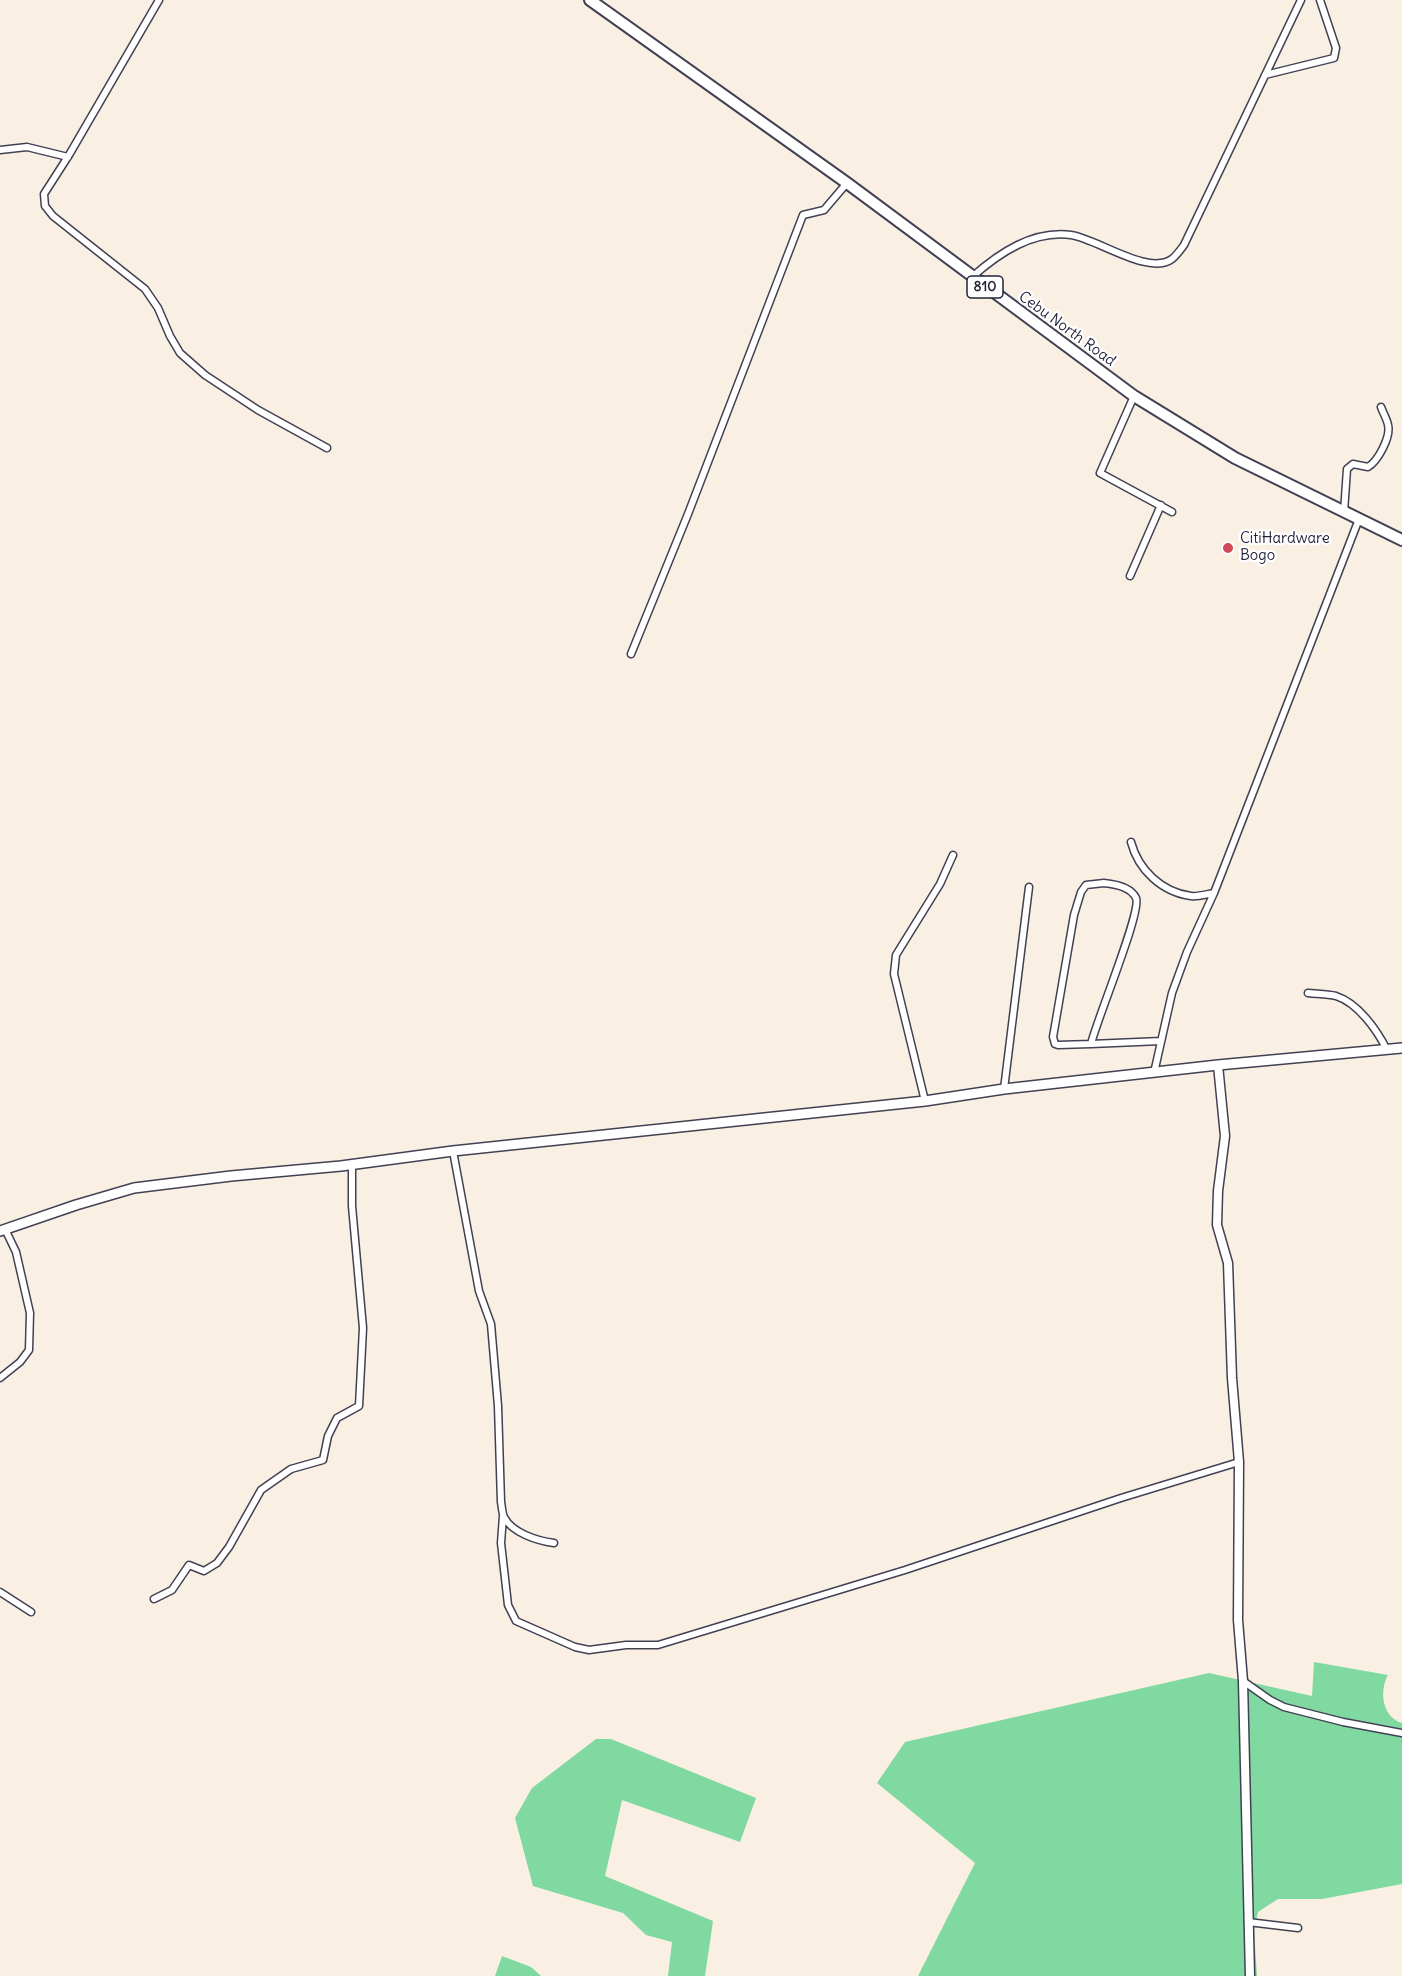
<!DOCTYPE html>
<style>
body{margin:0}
canvas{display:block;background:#faefe3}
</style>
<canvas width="1402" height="1976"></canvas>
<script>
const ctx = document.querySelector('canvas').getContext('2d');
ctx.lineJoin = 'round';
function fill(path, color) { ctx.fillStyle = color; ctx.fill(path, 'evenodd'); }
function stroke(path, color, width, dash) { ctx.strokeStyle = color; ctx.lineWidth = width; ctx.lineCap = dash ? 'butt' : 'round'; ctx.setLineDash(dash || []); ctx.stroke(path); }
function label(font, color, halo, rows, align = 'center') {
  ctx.font = font + ' Delius,sans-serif'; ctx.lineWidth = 4.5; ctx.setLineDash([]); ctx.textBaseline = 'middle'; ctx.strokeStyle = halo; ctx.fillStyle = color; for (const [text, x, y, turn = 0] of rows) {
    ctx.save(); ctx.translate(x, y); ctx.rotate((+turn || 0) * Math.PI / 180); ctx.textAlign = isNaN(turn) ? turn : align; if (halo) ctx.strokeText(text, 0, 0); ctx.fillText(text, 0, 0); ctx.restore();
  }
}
fill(new Path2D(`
 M 1314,1662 L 1388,1675 C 1379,1691 1382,1717 1402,1723 L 1402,1884 L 1322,1899 L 1278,1899 L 1258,1912 L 1254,1931 L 1257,1976 L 918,1976 L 975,1863 L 877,1783 L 905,1742 L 1209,1673 L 1312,1696 Z
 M 596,1739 L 611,1739 L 756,1798 L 740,1842 L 622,1800 L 605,1876 L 713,1921 L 705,1976 L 668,1976 L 672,1942 L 646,1935 L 623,1913 L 533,1886 L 515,1818 L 532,1788 Z
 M 502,1956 L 531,1967 L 541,1976 L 495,1976 Z`), '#7fd9a0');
const minor = new Path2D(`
 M 159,0 L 69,155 L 44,194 L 45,206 L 53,216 L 145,289 L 158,308 L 170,336 L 180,353 L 205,375 L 258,410 L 327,448
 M 1265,75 L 1334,58 L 1336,48 L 1320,0
 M 0,150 L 27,147 L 68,157
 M 972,277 C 999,253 1033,230 1071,235 C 1098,239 1148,276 1172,259 C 1177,255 1181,249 1184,245 L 1301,0
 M 1134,396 L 1100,473 L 1172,512
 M 1344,512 L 1347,469 L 1353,464 L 1368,467 C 1378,461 1391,437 1388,425 C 1387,419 1383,413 1381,407
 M 1130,576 L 1161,505
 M 631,654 L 688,514 L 803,215 L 824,210 L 847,183
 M 1131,842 C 1138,869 1161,892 1191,896 C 1198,897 1207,894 1214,893
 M 1104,883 C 1114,884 1131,887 1136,898 C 1142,911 1097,1019 1091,1044 L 1058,1045 L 1055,1044 L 1053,1037 L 1074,915 L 1081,892 L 1086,885 Z
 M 1308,993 C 1317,994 1327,994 1336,996 C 1358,1003 1377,1030 1387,1050
 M 1091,1044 L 1161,1041
 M 1154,1073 L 1172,993 L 1187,952 L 1214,893 L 1359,519
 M 1004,1089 L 1029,887
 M 925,1101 L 894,974 L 896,955 L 940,884 L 953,855
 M 453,1151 L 479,1291 L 491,1324 L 498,1406 L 501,1502 C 502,1507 502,1513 504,1517 C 512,1533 538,1541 554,1543
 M 0,1378 L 20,1362 L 29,1350 L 30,1313 L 16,1252 L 5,1229
 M 503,1516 L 501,1543 L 508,1605 L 516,1621 L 575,1647 L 589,1650 L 626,1645 L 658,1645 L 905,1570 L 1121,1498 L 1239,1462
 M 0,1592 L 31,1612
 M 154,1599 L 172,1590 L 189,1565 L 204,1571 L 217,1563 L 229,1547 L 261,1490 L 291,1469 L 323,1460 L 328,1436 L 337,1418 L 359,1406 L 363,1328 L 352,1206 L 352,1165
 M 1243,1681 L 1270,1700 L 1284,1707 L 1343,1722 L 1402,1733
 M 1248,1922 L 1298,1928`);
const tertiary = new Path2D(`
 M 1218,1065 L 1225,1136 L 1218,1191 L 1217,1225 L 1228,1263 L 1232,1378 L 1239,1462 L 1238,1620 L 1243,1681 L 1250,1976`);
const secondary = new Path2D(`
 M 0,1231 L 76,1205 L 134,1188 L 231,1176 L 341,1166 L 453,1151 L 925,1101 L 1004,1089 L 1218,1065 L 1402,1048`);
const trunk = new Path2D(`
 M 590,0 L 847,183 L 1134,396 L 1235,458 L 1402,540`);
stroke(minor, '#424154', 9);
stroke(tertiary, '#424154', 11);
stroke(secondary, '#424154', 12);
stroke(trunk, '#424154', 14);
stroke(minor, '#fff', 6);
stroke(tertiary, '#fff', 8);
stroke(secondary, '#fff', 9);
stroke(trunk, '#fff', 10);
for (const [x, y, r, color] of [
 [1228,548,6,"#d1495b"]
]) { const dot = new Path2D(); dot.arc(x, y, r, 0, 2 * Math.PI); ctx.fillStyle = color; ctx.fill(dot); stroke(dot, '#fff', 2); }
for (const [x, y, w] of [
 [985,287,36]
]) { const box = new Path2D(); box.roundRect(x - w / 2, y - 11, w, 22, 4.5); ctx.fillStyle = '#fff'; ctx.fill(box); stroke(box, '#22223b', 1.5); }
label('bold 14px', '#22223b', null, [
 ["810",985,287]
]);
label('15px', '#22223b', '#fff', [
 ["Cebu North Road",1067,329,36]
]);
label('15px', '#22223b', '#fff', [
 ["CitiHardware",1240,539],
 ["Bogo",1240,556]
], 'left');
</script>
